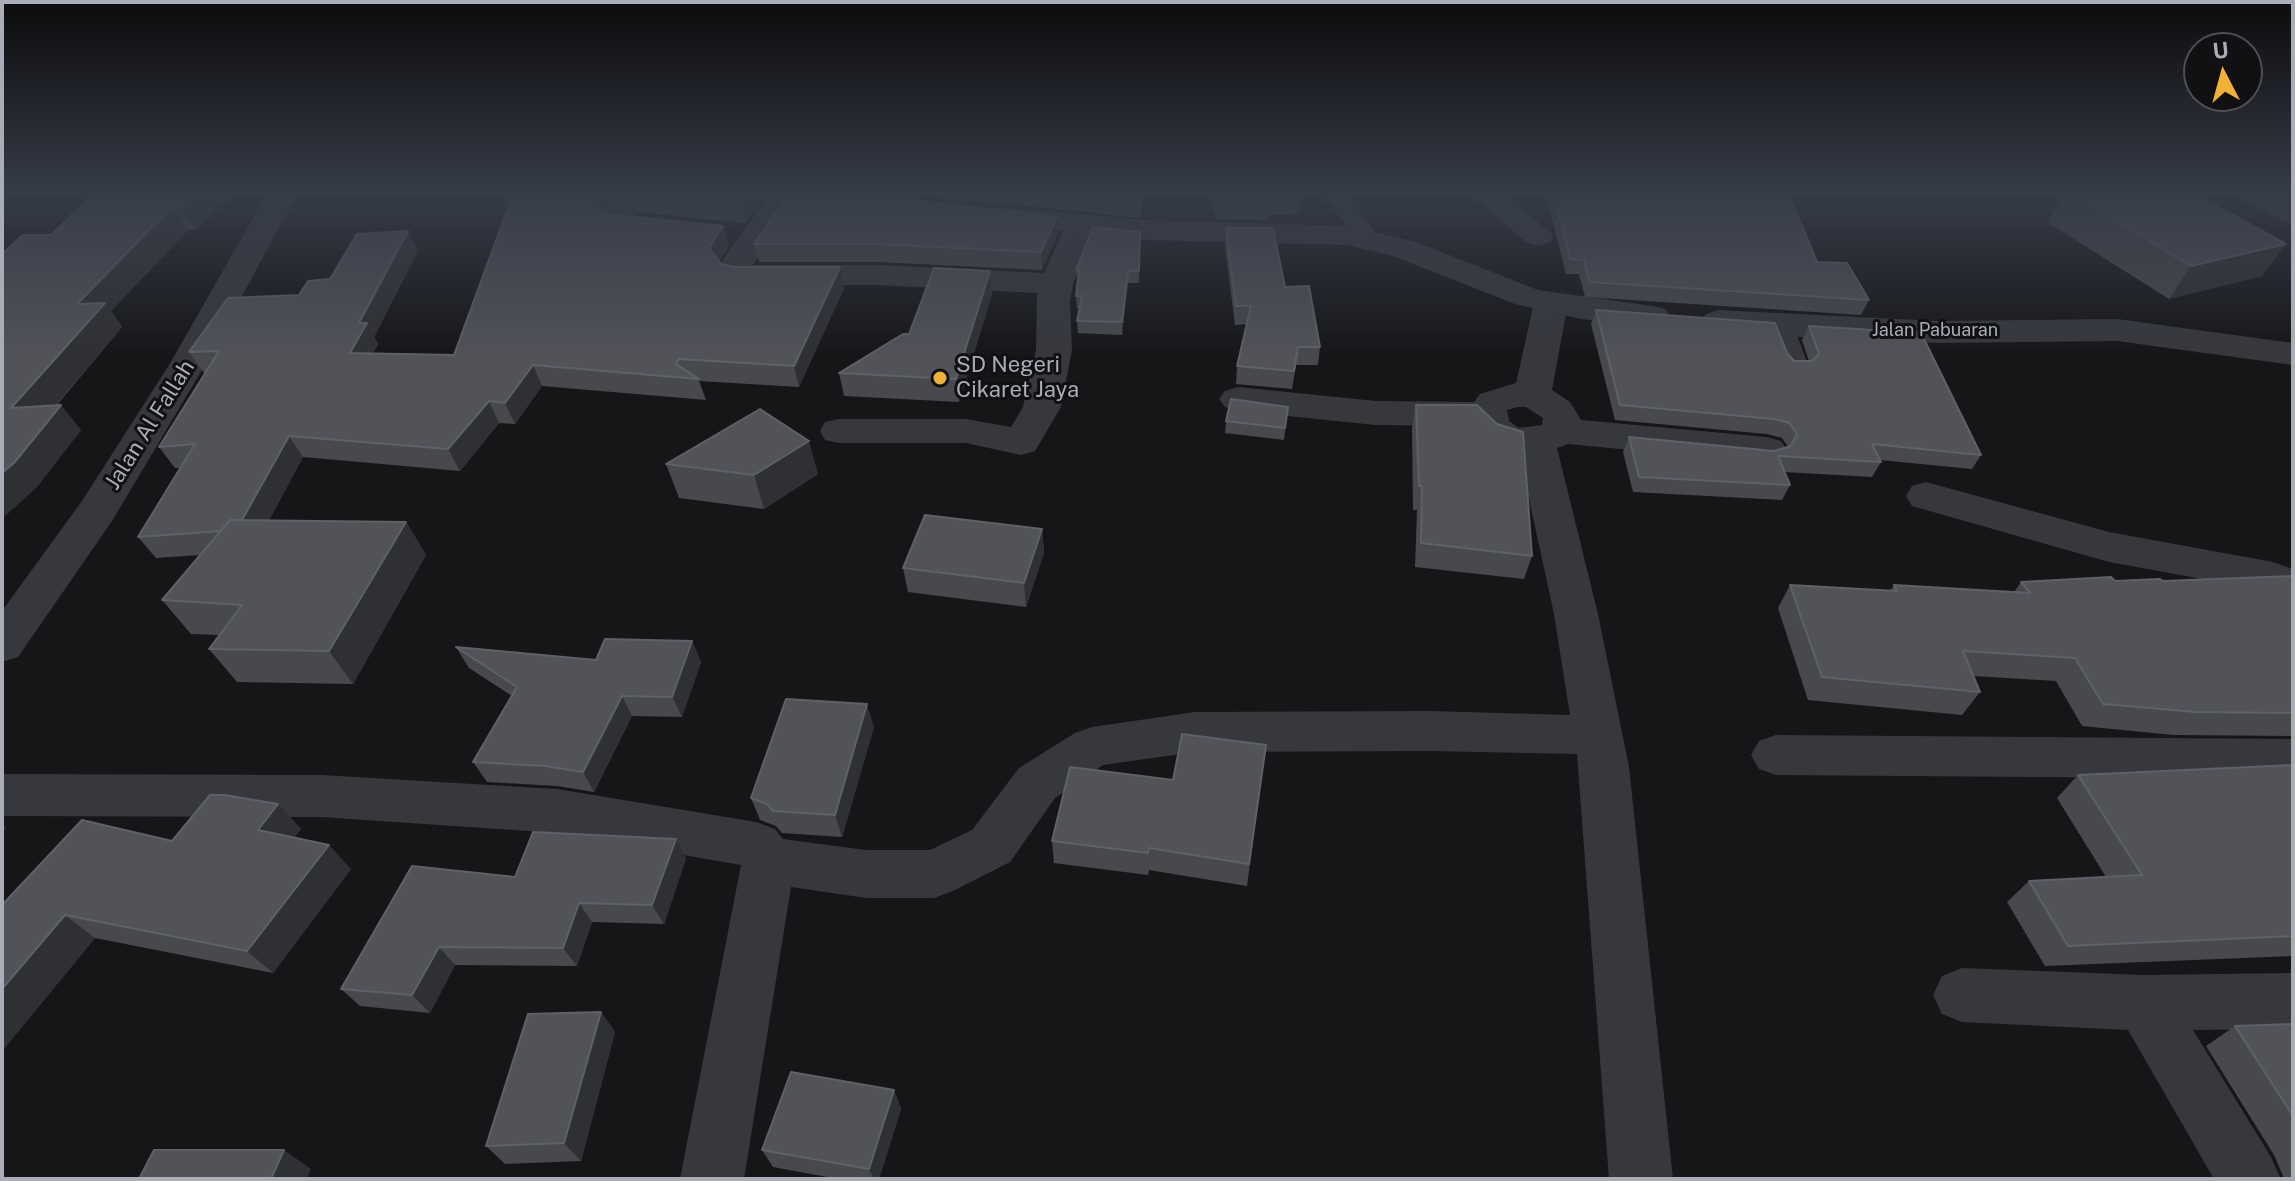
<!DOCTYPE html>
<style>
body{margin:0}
#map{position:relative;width:2295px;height:1181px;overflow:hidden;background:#161618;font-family:"Public Sans",sans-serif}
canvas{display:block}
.frame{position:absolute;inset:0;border:4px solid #a8adb8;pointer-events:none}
.north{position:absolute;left:2183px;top:32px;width:80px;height:80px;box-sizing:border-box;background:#111113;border:2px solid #4d4f55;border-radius:50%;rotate:354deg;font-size:22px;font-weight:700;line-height:32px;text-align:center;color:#a8adb8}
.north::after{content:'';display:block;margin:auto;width:28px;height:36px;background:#f2b134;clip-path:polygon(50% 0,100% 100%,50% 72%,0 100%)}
</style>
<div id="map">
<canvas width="2295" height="1181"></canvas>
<div class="frame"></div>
<div class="north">U</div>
</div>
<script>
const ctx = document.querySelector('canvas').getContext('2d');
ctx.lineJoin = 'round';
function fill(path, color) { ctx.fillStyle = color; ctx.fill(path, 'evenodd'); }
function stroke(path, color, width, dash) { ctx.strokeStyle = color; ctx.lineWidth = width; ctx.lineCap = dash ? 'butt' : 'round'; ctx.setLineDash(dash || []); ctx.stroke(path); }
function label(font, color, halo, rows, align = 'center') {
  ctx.font = font + ' "Public Sans",sans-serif'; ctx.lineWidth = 6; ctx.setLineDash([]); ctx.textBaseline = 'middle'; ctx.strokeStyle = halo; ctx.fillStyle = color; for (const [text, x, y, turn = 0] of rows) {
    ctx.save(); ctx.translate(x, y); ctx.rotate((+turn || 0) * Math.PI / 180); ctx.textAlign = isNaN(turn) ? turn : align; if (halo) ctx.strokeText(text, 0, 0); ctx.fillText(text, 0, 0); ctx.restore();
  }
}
fill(new Path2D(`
 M 1331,194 L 1345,194 L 1380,239 L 1376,244 L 1360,244 L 1326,199 Z
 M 1780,317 L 1789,320 L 1793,325 L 1809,367 L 1805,373 L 1787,373 L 1783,367 L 1767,325 L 1771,320 Z`), '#37383d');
fill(new Path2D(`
 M 615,194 L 646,194 L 632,213 L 634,215 L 682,222 L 687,229 L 682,236 L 671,239 L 613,231 L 600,213 Z
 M 770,194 L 800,194 L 753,265 L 878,265 L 1044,273 L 1069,218 L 1080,215 L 1091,218 L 1096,225 L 1073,284 L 1070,302 L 1072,350 L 1061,407 L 1035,451 L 1021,455 L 966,443 L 839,443 L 825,440 L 820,431 L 825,422 L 839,419 L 966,419 L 1011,427 L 1023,407 L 1036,350 L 1037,293 L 878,285 L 740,285 L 728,282 L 719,265 Z
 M 1471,194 L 1505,194 L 1554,236 L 1549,243 L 1538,246 L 1527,243 Z
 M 2241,194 L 2278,194 L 2293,202 L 2293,224 C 2276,220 2250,208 2241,194 Z
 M 1551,293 L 1563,296 L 1568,303 L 1552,390 L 1570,402 L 1581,420 L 1767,437 L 1781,441 L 1787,450 L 1781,459 L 1767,463 L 1568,444 L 1557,448 L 1598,614 L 1629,767 L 1673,1179 L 1609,1179 L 1577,754 L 1430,751 L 1195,752 L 1103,765 L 1055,798 L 1010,862 L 953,891 L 934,898 L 866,898 L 791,887 L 744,1179 L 680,1179 L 741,865 L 557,833 L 321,817 L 2,816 L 2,774 L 321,775 L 557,789 L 756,822 L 775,829 L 783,839 L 866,850 L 930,850 L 972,830 L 1019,768 L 1075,733 L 1092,727 L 1195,712 L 1430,711 L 1570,715 L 1554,614 L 1519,453 C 1498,449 1485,444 1473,426 L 1376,425 L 1238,411 L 1225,407 L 1219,399 L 1225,391 L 1238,387 L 1376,401 L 1474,402 L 1480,394 L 1516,383 L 1534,303 L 1539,296 ZM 1518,407 L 1526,407 L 1543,418 L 1542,425 L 1519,428 L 1509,421 L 1507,410 Z
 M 1926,482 L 2109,532 L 2273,562 L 2293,569 L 2293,602 L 2252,588 L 2109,562 L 1912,506 L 1906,496 L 1912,486 Z
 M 1776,735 L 2293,739 L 2293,779 L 1776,775 L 1759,769 L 1751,755 L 1759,741 Z
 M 1962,968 L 2144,975 L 2293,973 L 2293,1029 L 2193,1030 L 2271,1157 L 2281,1179 L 2214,1179 L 2128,1030 L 1962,1022 L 1942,1014 L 1933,995 L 1942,976 Z`), '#37383d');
fill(new Path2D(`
 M 267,194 L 297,194 L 205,365 L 112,521 L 18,657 L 2,662 L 2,611 L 82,501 L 169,365 Z
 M 999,207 L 1148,220 L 1347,226 L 1416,242 L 1538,290 L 1653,306 L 1665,309 L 1670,316 L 1665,323 L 1653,326 L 1581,319 L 1515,304 L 1393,256 L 1347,245 L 1148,240 L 988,223 L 983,216 L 988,209 Z
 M 1718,310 L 1938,321 L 2117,319 L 2293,343 L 2293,365 L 2117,341 L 1938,343 L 1822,339 L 1706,328 L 1700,321 L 1706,314 Z`), '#37383d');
fill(new Path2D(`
 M 233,194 L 196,230 L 188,230 L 111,311 L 122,327 L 56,406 L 81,430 L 36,488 L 51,235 Z
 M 630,194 L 763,194 L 764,197 L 746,223 L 636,212 Z
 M 916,194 L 1141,194 L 1141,218 Z
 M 1207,194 L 1301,194 L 1299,214 L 1267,215 L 1267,220 L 1217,219 Z
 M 1546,194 L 1789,194 L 1817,262 L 1869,300 L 1861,315 L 1585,297 L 1579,274 L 1566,274 Z
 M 2064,194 L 2195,194 L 2262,276 L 2169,299 L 2047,222 Z
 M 601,208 L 606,214 L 723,226 L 729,246 L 719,261 L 721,264 L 844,288 L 799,387 L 699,381 L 706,400 L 542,386 L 515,424 L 499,423 L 460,471 L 303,457 L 269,520 L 406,522 L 426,555 L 353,684 L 237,682 L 209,649 L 219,635 L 191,634 L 162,600 L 200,555 L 156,558 L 138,537 L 181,468 L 175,468 L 159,447 L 205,373 L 204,373 L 189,352 L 330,279 L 408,231 L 418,251 L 374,337 L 378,344 L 373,353 L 454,355 Z
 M 1057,217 L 1058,234 L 1042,270 L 878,262 L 759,262 L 754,244 Z
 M 1226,228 L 1285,287 L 1320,347 L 1318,365 L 1296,365 L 1292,389 L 1236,384 L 1237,366 L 1247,324 L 1235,325 L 1225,245 Z
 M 1140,232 L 1139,283 L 1128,283 L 1122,335 L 1078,333 L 1077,321 L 1080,308 L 1077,308 L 1076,296 L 1078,282 L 1076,270 Z
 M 990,271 L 992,294 L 959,402 L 844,396 L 839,373 L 909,334 Z
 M 1596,310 L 1787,353 L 1794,361 L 1809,361 L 1802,340 L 1809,326 L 1981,455 L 1972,469 L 1880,460 L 1881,462 L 1872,477 L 1784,472 L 1790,485 L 1782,500 L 1633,492 L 1623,452 L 1629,437 L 1774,451 L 1788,447 L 1782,438 L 1767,434 L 1615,420 L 1591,324 Z
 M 1416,405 L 1532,556 L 1524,579 L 1415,567 L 1417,510 L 1413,510 L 1412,428 Z
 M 1288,407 L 1284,440 L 1225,433 L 1226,421 Z
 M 666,464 L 818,474 L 764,509 L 679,498 Z
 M 1042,529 L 1044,553 L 1026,607 L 908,592 L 903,568 Z
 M 2293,576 L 2293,736 L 2173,735 L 2082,726 L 2056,681 L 1974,676 L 1980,692 L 1962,715 L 1808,700 L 1778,608 L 1790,585 L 1890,591 L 1894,585 L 2014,592 L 2021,582 L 2163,581 Z
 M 692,641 L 701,662 L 682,717 L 632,716 L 594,792 L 557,786 L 487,782 L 473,762 L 512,696 L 469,668 L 456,647 L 596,660 Z
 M 874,727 L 842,837 L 782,833 L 776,826 L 760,820 L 751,798 Z
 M 1266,745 L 1247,886 L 1149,870 L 1148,875 L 1054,863 L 1052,841 L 1173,780 Z
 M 2293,765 L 2293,956 L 2045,966 L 2007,902 L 2029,881 L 2106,877 L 2057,798 L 2078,775 Z
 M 278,804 L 301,829 L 294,837 L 351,869 L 273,973 L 95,938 L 2,1051 L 2,905 L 172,841 Z
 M 686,858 L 664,924 L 592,922 L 577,966 L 455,965 L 430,1013 L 360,1006 L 341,989 L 515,877 Z
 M 601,1012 L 615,1032 L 581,1161 L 505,1164 L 486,1146 Z
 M 2293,1024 L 2293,1179 L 2283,1179 L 2284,1178 L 2274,1155 L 2206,1046 L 2235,1026 Z
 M 894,1090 L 901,1109 L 879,1179 L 838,1179 L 773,1167 L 762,1150 Z`), '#47494d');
fill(new Path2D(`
 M 194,194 L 233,194 L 196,230 L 181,206 Z
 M 590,194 L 613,194 L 597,213 Z
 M 747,194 L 763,194 L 764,197 L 746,223 L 740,203 Z
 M 173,206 L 188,230 L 111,311 L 122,327 L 32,433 L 11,408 L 77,304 Z
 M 1057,217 L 1058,234 L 1042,270 L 1041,252 Z
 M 723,226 L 729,246 L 715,268 L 709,248 Z
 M 408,231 L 418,251 L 374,337 L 378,344 L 362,374 L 350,353 L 359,323 Z
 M 2286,244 L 2262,276 L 2169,299 L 2191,266 Z
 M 840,267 L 844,288 L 799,387 L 794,366 Z
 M 990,271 L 992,294 L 959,402 L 956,379 Z
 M 1128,271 L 1128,283 L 1122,335 L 1122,322 Z
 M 533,365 L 542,386 L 515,424 L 505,403 Z
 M 489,401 L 499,423 L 460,471 L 448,449 Z
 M 61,405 L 81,430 L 36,488 L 2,519 L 2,473 Z
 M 289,436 L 303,457 L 253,551 L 237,529 Z
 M 809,441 L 818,474 L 764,509 L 754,475 Z
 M 406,522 L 426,555 L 353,684 L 329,651 Z
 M 1042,529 L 1044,553 L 1026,607 L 1024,583 Z
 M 692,641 L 701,662 L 682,717 L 672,697 Z
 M 622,696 L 632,716 L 594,792 L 583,772 Z
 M 867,704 L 874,727 L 842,837 L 835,815 Z
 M 278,804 L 301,829 L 281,854 L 258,830 Z
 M 2,823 L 6,827 L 2,834 Z
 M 676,839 L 686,858 L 664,924 L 652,905 Z
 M 329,845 L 351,869 L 273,973 L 247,951 Z
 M 579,903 L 592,922 L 577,966 L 563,948 Z
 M 65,915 L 95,938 L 2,1051 L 2,989 Z
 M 439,947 L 455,965 L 430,1013 L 412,995 Z
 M 601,1012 L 615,1032 L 581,1161 L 564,1143 Z
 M 894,1090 L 901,1109 L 879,1179 L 874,1179 L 869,1169 Z
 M 284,1150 L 311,1169 L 307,1179 L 271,1179 Z`), '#2f3033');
const building = new Path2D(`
 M 94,194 L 194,194 L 181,206 L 173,206 L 77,304 L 105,303 L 11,408 L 61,405 L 14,463 L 2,473 L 2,254 L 23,235 L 51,235 Z
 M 513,194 L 590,194 L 606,214 L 723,226 L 709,248 L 721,264 L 734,267 L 840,267 L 794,366 L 679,359 L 676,364 L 699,379 L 533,365 L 505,403 L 489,401 L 448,449 L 289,436 L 242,520 L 230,520 L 221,531 L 138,537 L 195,444 L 159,447 L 219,351 L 189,352 L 228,298 L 299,295 L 308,281 L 330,279 L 357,234 L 408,231 L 359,323 L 367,323 L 350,353 L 454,355 Z
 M 646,194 L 747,194 L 740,203 Z
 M 788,194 L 862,194 L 1057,217 L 1041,252 L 875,244 L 754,244 Z
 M 1076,194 L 1141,194 L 1140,201 Z
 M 1215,194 L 1301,194 L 1301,195 L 1267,196 L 1268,201 L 1218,201 Z
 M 1554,194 L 1789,194 L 1817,262 L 1847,263 L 1869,300 L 1589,282 L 1584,260 L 1570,259 Z
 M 2071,194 L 2195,194 L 2286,244 L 2191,266 Z
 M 1093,227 L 1140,232 L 1139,271 L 1128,271 L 1122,322 L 1077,321 L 1082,296 L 1076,296 L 1079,270 L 1076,270 Z
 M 1226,228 L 1273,228 L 1285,287 L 1309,286 L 1320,347 L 1298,347 L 1294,371 L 1237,366 L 1251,306 L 1236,306 Z
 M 934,268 L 990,271 L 956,379 L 839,373 L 903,334 L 909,334 Z
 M 1596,310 L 1775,323 L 1787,353 L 1794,361 L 1812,361 L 1819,354 L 1809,326 L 1921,333 L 1981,455 L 1872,444 L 1881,462 L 1778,456 L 1790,485 L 1639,477 L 1629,437 L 1774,451 L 1791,446 L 1797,434 L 1789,423 L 1774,419 L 1620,405 Z
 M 1231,399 L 1288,407 L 1285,428 L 1226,421 Z
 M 1416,405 L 1477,405 L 1497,424 L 1523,432 L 1532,556 L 1421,543 L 1422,486 L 1419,486 Z
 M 760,409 L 809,441 L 754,475 L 666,464 Z
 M 925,515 L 1042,529 L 1024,583 L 903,568 Z
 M 230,520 L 406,522 L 329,651 L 209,649 L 242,605 L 162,600 Z
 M 2293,576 L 2293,713 L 2196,712 L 2103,704 L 2075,658 L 1963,651 L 1980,692 L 1822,677 L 1790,585 L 1897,591 L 1894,585 L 2030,593 L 2021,582 L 2111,577 L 2115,581 L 2160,579 L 2163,581 Z
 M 605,639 L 692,641 L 672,697 L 622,696 L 583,772 L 545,766 L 473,762 L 517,687 L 456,647 L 596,660 Z
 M 786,699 L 867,704 L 835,815 L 773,811 L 767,804 L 751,798 Z
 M 1182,734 L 1266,745 L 1249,864 L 1149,848 L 1148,853 L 1052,841 L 1070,767 L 1173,780 Z
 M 2293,765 L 2293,936 L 2068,946 L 2029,881 L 2142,875 L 2078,775 Z
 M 210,795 L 224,795 L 278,804 L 258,830 L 329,845 L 247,951 L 65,915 L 2,989 L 2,905 L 82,820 L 172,841 Z
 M 533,832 L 676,839 L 652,905 L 579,903 L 563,948 L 439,947 L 412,995 L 341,989 L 412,866 L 515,877 Z
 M 601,1012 L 564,1143 L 486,1146 L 528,1014 Z
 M 2293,1024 L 2293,1116 L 2235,1026 Z
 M 791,1072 L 894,1090 L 869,1169 L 762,1150 Z
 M 154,1150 L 284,1150 L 271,1179 L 139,1179 Z`);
fill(building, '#525359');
stroke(building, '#5f6168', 2);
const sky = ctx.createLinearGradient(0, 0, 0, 359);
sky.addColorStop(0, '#0c0c0d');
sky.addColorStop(0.54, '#363c48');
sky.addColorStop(1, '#363c4800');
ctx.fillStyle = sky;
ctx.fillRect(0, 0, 2295, 359);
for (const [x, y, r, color] of [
 [940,378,8,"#f2b134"]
]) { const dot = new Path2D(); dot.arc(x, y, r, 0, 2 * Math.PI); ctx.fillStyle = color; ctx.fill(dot); stroke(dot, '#111113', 3); }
label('18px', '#a8adb8', '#111113', [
 ["Jalan Pabuaran",1935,330]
]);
label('22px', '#a8adb8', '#111113', [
 ["SD Negeri",956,365],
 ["Cikaret Jaya",956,390]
], 'left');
label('22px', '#a8adb8', '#111113', [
 ["Jalan Al Fallah",150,425,-58]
]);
</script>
